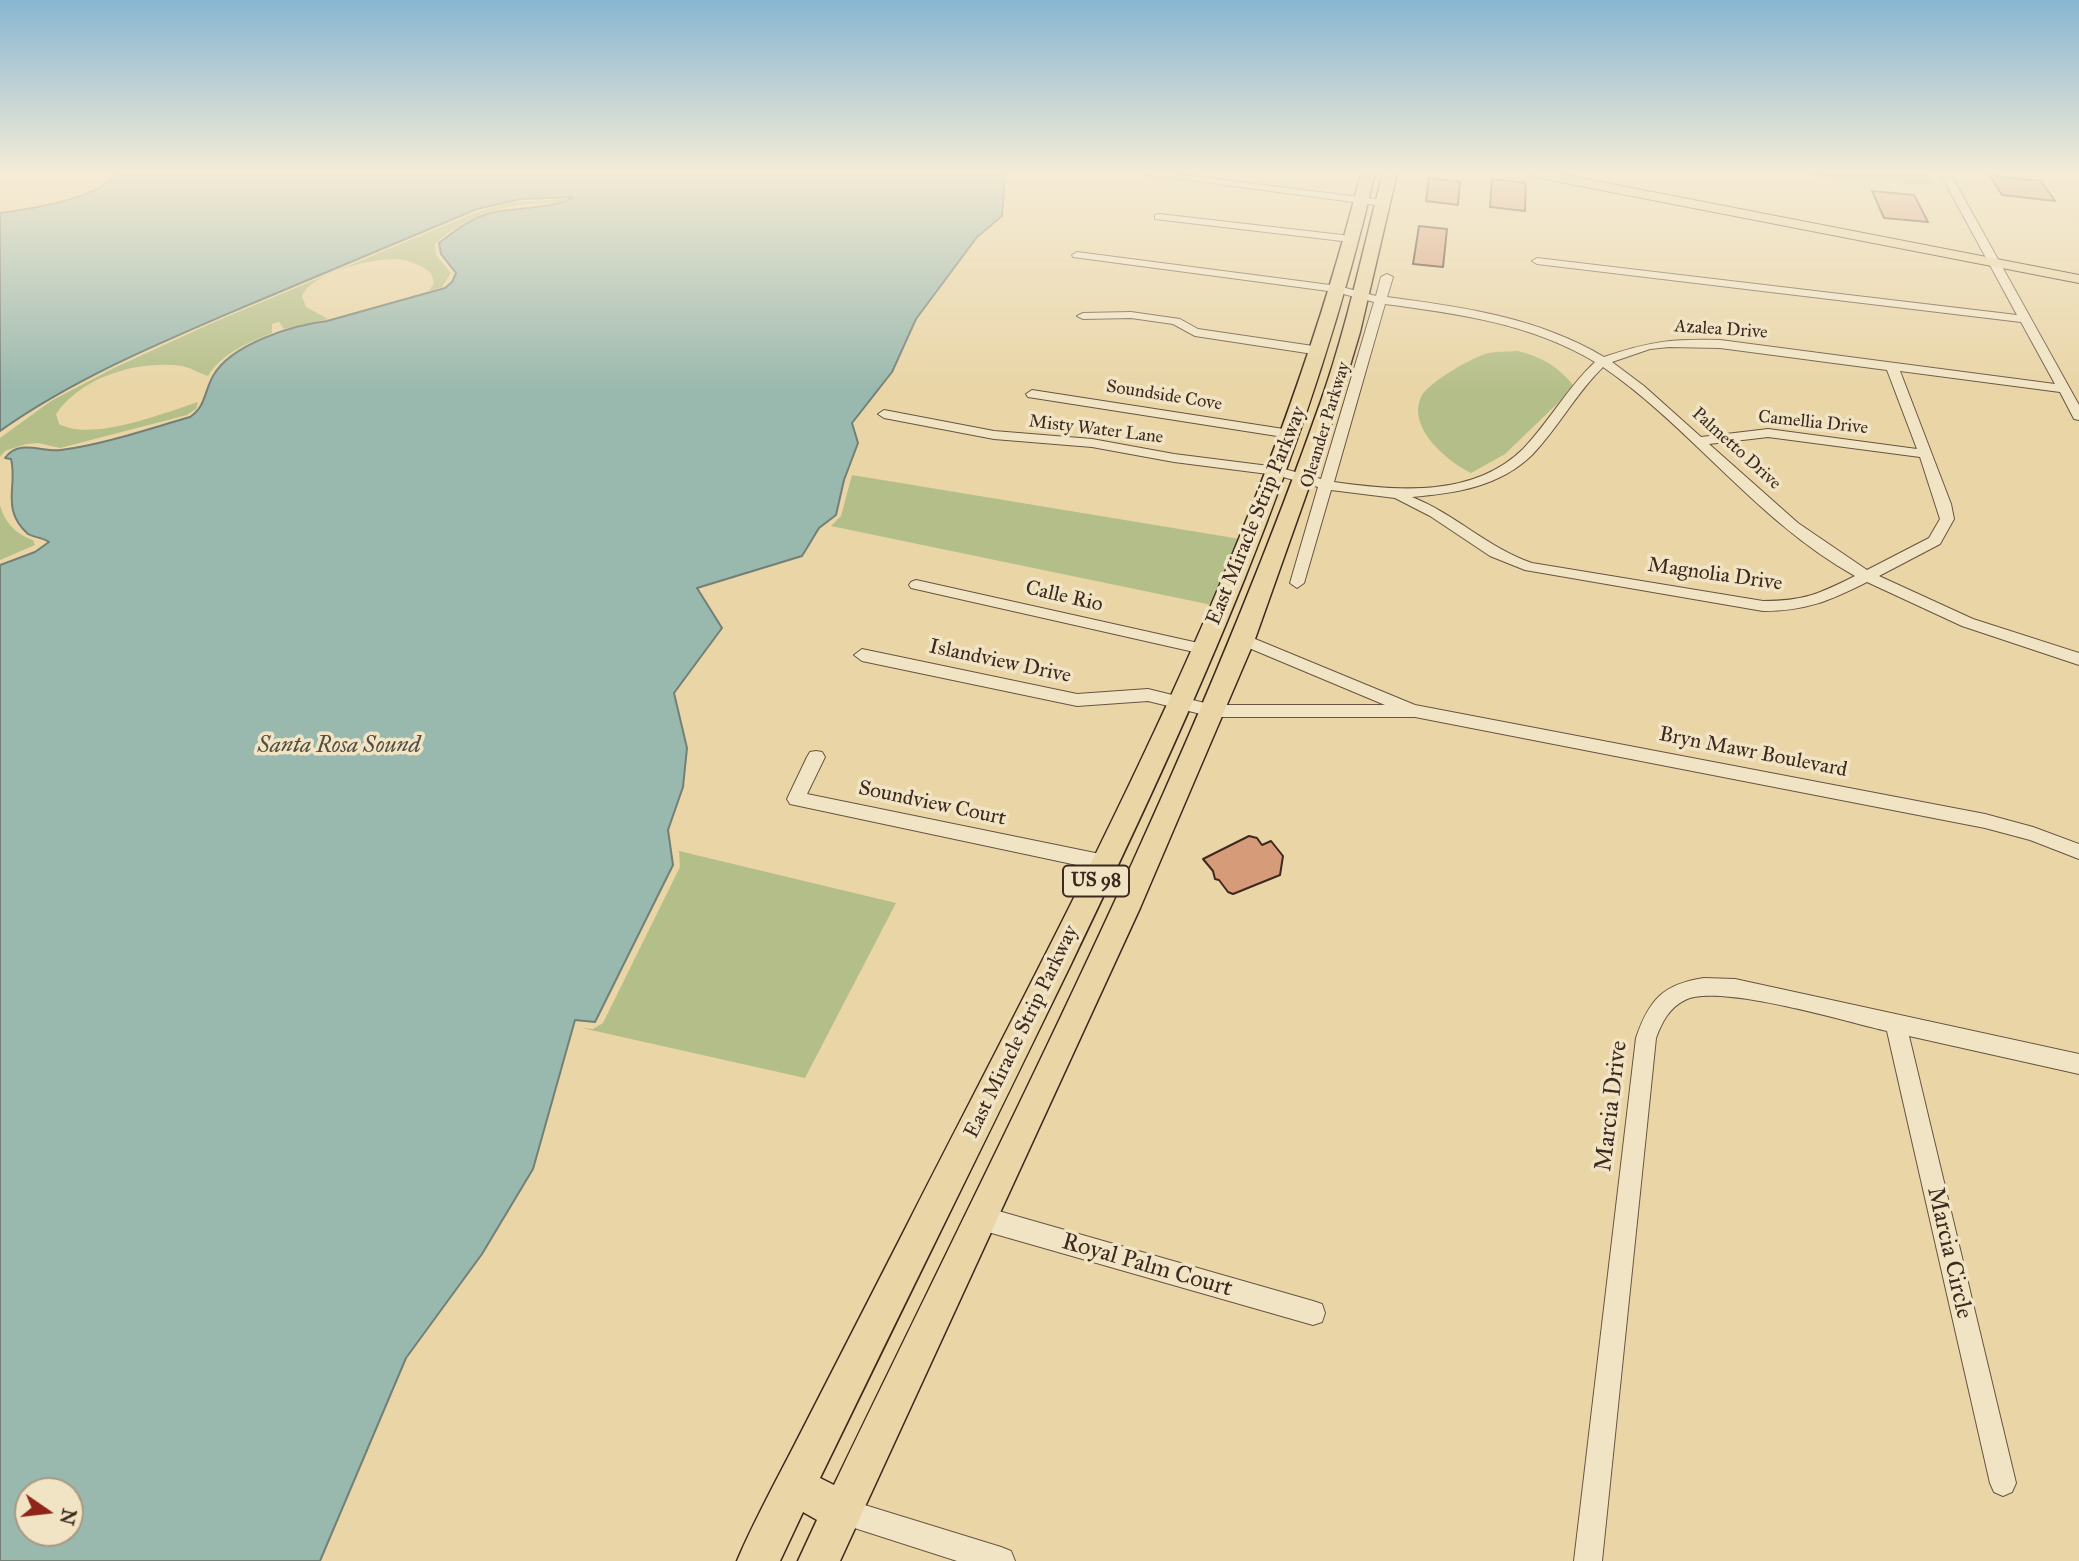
<!DOCTYPE html>
<style>
body{margin:0}
#map{position:relative;width:2079px;height:1561px;overflow:hidden;background:#e9d5a6;font-family:"IM FELL Great Primer",serif}
canvas{display:block}
.north{position:absolute;left:14px;top:1477px;width:70px;height:70px;box-sizing:border-box;background:#f1e4c5;border:2px solid #a99983;border-radius:50%;rotate:104deg;font-size:19px;font-weight:700;line-height:28px;text-align:center;color:#3d291f}
.north::after{content:'';display:block;margin:auto;width:24px;height:32px;background:#8f2418;clip-path:polygon(50% 0,100% 100%,50% 72%,0 100%)}
</style>
<div id="map">
<canvas width="2079" height="1561"></canvas>
<div class="north">N</div>
</div>
<script>
const ctx = document.querySelector('canvas').getContext('2d');
ctx.lineJoin = 'round';
function fill(path, color) { ctx.fillStyle = color; ctx.fill(path, 'evenodd'); }
function stroke(path, color, width, dash) { ctx.strokeStyle = color; ctx.lineWidth = width; ctx.lineCap = dash ? 'butt' : 'round'; ctx.setLineDash(dash || []); ctx.stroke(path); }
function label(font, color, halo, rows, align = 'center') {
  ctx.font = font + ' "IM FELL Great Primer",serif'; ctx.lineWidth = 7; ctx.setLineDash([]); ctx.textBaseline = 'middle'; ctx.strokeStyle = halo; ctx.fillStyle = color; for (const [text, x, y, turn = 0] of rows) {
    ctx.save(); ctx.translate(x, y); ctx.rotate((+turn || 0) * Math.PI / 180); ctx.textAlign = isNaN(turn) ? turn : align; if (halo) ctx.strokeText(text, 0, 0); ctx.fillText(text, 0, 0); ctx.restore();
  }
}
fill(new Path2D(`
 M 1785,173 L 1928,173 L 1934,186 Z
 M 567,199 C 556,206 542,203 529,204 C 493,208 462,219 435,244 L 436,255 L 451,273 L 442,287 L 429,291 L 434,283 L 431,273 C 421,265 408,260 396,259 C 372,258 311,273 302,296 L 306,307 L 328,319 L 284,329 L 279,322 L 272,324 L 272,333 C 249,342 221,354 208,376 C 199,373 191,368 182,366 C 139,360 82,376 56,414 L 59,424 C 92,442 164,413 198,402 L 196,409 L 187,415 L 60,448 L 38,443 L 26,444 L 5,451 L 0,457 L 0,438 L 51,401 L 114,368 L 212,323 L 472,214 L 510,202 Z
 M 1517,351 C 1540,356 1558,366 1573,385 L 1558,403 L 1505,454 L 1471,473 C 1447,461 1407,428 1421,397 C 1427,383 1474,356 1489,353 C 1498,351 1508,352 1517,351 Z
 M 852,475 L 1240,539 L 1212,605 L 831,526 L 841,516 Z
 M 0,505 C 4,522 17,535 33,540 L 35,545 L 0,560 Z
 M 679,851 L 896,903 L 805,1078 L 582,1028 L 593,1029 L 603,1023 L 680,867 Z`), '#b4be88');
const water = new Path2D(`
 M 117,173 L 1005,173 L 1002,216 L 977,237 L 916,319 L 892,372 L 852,423 L 858,443 L 844,480 L 836,515 L 819,528 L 802,556 L 697,588 L 722,628 L 674,693 L 687,748 L 683,787 L 668,830 L 673,865 L 595,1022 L 575,1020 L 533,1169 L 482,1254 L 406,1358 L 320,1561 L 0,1561 L 0,565 L 35,552 L 49,542 C 42,537 35,538 28,534 C 0,509 18,485 11,459 L 5,458 C 19,438 43,453 61,450 C 105,444 148,429 190,417 C 206,406 204,392 213,376 C 231,344 293,325 327,321 L 445,288 L 452,282 L 456,273 L 441,254 L 439,243 C 455,231 468,220 487,214 C 508,207 561,209 573,197 L 520,199 L 477,209 C 400,242 323,274 246,306 C 162,342 75,378 0,431 L 0,213 C 30,209 100,199 117,173 ZM 28,1491 L 70,1491 L 70,1533 L 28,1533 Z`);
fill(water, '#99b8ae');
stroke(water, '#747f75', 2);
const building = new Path2D(`
 M 1990,176 L 2041,181 L 2055,201 L 2002,195 Z
 M 1429,178 L 1460,182 L 1458,205 L 1426,201 Z
 M 1492,179 L 1526,183 L 1525,211 L 1490,207 Z
 M 1872,191 L 1914,195 L 1928,222 L 1884,218 Z
 M 1419,226 L 1447,229 L 1443,267 L 1413,264 Z
 M 1249,836 L 1257,838 L 1262,845 L 1271,841 L 1283,856 L 1280,875 L 1233,894 L 1228,892 L 1219,880 L 1215,879 L 1213,871 L 1203,859 Z`);
fill(building, '#d69c79');
stroke(building, '#3d291f', 2);
const minor = new Path2D(`
 M 1136,173 L 1167,173 L 1383,200 L 1388,203 L 1383,206 Z
 M 1940,173 L 1950,173 L 2079,405 L 2079,420 L 2074,419 L 2060,392 L 1900,371 L 1951,504 L 1954,519 L 1940,544 L 1879,576 L 1973,619 L 2079,653 L 2079,665 L 1962,626 L 1867,582 C 1829,601 1806,611 1763,611 L 1525,570 L 1490,556 L 1430,516 L 1395,498 L 1331,490 L 1304,583 L 1297,588 L 1290,583 L 1318,487 L 1276,475 L 1174,462 L 1092,447 L 994,439 L 884,418 L 878,414 L 884,410 L 994,431 L 1092,439 L 1174,454 L 1277,467 L 1321,479 L 1374,302 L 1336,292 L 1073,257 L 1072,255 L 1077,252 L 1338,286 L 1376,296 L 1381,277 L 1387,274 L 1393,277 L 1387,297 C 1462,307 1537,317 1604,357 C 1651,341 1671,339 1720,340 L 2055,384 L 2021,322 L 1537,264 L 1532,261 L 1537,258 L 2017,315 ZM 1385,304 C 1459,314 1530,323 1595,362 C 1567,388 1549,422 1523,449 C 1473,498 1397,491 1334,482 ZM 1669,347 L 1720,348 L 1887,370 L 1917,449 L 1768,429 L 1701,437 L 1644,386 L 1612,362 L 1650,349 ZM 1603,367 C 1693,429 1759,523 1855,576 C 1819,594 1804,601 1763,601 L 1532,563 C 1488,548 1455,514 1412,497 C 1456,493 1499,487 1532,455 C 1558,428 1576,393 1603,367 ZM 1768,437 L 1920,457 L 1940,519 L 1929,538 L 1867,570 L 1798,523 L 1709,444 Z
 M 1159,214 L 1351,236 L 1356,239 L 1351,242 L 1155,219 L 1155,215 Z
 M 1131,312 L 1180,319 L 1198,329 L 1320,347 L 1326,351 L 1320,355 L 1195,336 L 1173,324 L 1131,318 L 1083,319 L 1077,316 L 1083,313 Z
 M 1032,390 L 1290,430 L 1297,434 L 1290,438 L 1028,397 L 1026,394 Z
 M 916,580 L 1203,644 L 1211,649 L 1203,654 L 911,588 L 909,585 L 911,582 Z
 M 1243,634 L 1415,705 L 1985,814 L 2033,827 L 2079,844 L 2079,859 L 2030,840 L 1985,828 L 1415,717 L 1213,717 L 1148,701 L 1077,706 L 862,661 L 854,655 L 862,649 L 1077,694 L 1148,689 L 1213,705 L 1385,705 L 1237,643 L 1235,639 L 1237,635 Z
 M 816,751 L 822,752 L 825,757 L 807,794 L 1105,855 L 1112,858 L 1114,863 L 1112,868 L 1105,871 L 790,804 L 787,799 L 807,757 L 810,752 Z
 M 1704,978 L 1735,979 L 2079,1054 L 2079,1074 L 1909,1036 L 2016,1483 L 2012,1492 L 2003,1496 L 1994,1492 L 1990,1483 L 1887,1031 C 1847,1022 1719,983 1685,1000 C 1669,1008 1662,1022 1656,1038 L 1602,1561 L 1574,1561 L 1636,1038 C 1649,1000 1663,984 1704,978 Z
 M 981,1206 L 1313,1301 L 1322,1304 L 1325,1313 L 1322,1322 L 1313,1325 L 981,1230 L 973,1226 L 969,1218 L 973,1210 Z
 M 842,1498 L 1001,1547 L 1011,1551 L 1015,1561 L 957,1561 L 842,1524 L 832,1521 L 829,1511 L 832,1501 Z`);
const major = new Path2D(`
 M 1528,173 L 1555,173 L 2079,275 L 2079,283 L 1534,177 Z`);
const highway = new Path2D(`
 M 1361,173 L 1375,173 C 1310,454 1195,706 1071,964 C 988,1136 903,1306 820,1478 L 834,1485 C 1006,1128 1189,775 1321,401 C 1347,327 1363,249 1383,173 L 1397,173 L 1360,332 L 1340,399 L 1255,639 L 1140,908 L 840,1561 L 798,1561 L 817,1520 L 803,1512 L 780,1561 L 737,1561 C 754,1521 775,1483 795,1444 C 831,1374 867,1303 903,1233 C 1078,889 1266,550 1361,173 Z`);
stroke(minor, '#685441', 2);
stroke(major, '#3d291f', 2);
stroke(highway, '#3d291f', 3);
fill(minor, '#f1e4c5');
fill(major, '#e9d5a6');
fill(highway, '#e9d5a6');
const sky = ctx.createLinearGradient(0, 0, 0, 392);
sky.addColorStop(0, '#88b6d1');
sky.addColorStop(0.44, '#f5ecd7');
sky.addColorStop(1, '#f5ecd700');
ctx.fillStyle = sky;
ctx.fillRect(0, 0, 2079, 392);
label('18px', '#3d291f', '#f1e4c5', [
 ["Azalea Drive",1721,330,4],
 ["Soundside Cove",1164,396,9],
 ["Camellia Drive",1813,423,6],
 ["Oleander Parkway",1326,425,-73],
 ["Misty Water Lane",1096,430,7],
 ["Palmetto Drive",1736,449,42]
]);
for (const [x, y, w] of [
 [1096,881,66]
]) { const box = new Path2D(); box.roundRect(x - w / 2, y - 15.5, w, 31, 5); ctx.fillStyle = '#f1e4c5'; ctx.fill(box); stroke(box, '#3d291f', 2); }
label('bold 19px', '#3d291f', null, [
 ["US 98",1096,881]
]);
label('21px', '#3d291f', '#f1e4c5', [
 ["East Miracle Strip Parkway",1257,516,-68],
 ["Magnolia Drive",1715,575,8],
 ["Calle Rio",1064,597,13],
 ["Islandview Drive",1000,662,12],
 ["Bryn Mawr Boulevard",1753,753,11],
 ["Soundview Court",932,804,12],
 ["East Miracle Strip Parkway",1022,1032,-64]
]);
label('italic 23px', '#544d43', '#f1e4c5', [
 ["Santa Rosa Sound",339,746]
]);
label('24px', '#3d291f', '#f1e4c5', [
 ["Marcia Drive",1612,1106,-83],
 ["Marcia Circle",1949,1253,77],
 ["Royal Palm Court",1147,1266,16]
]);
</script>
